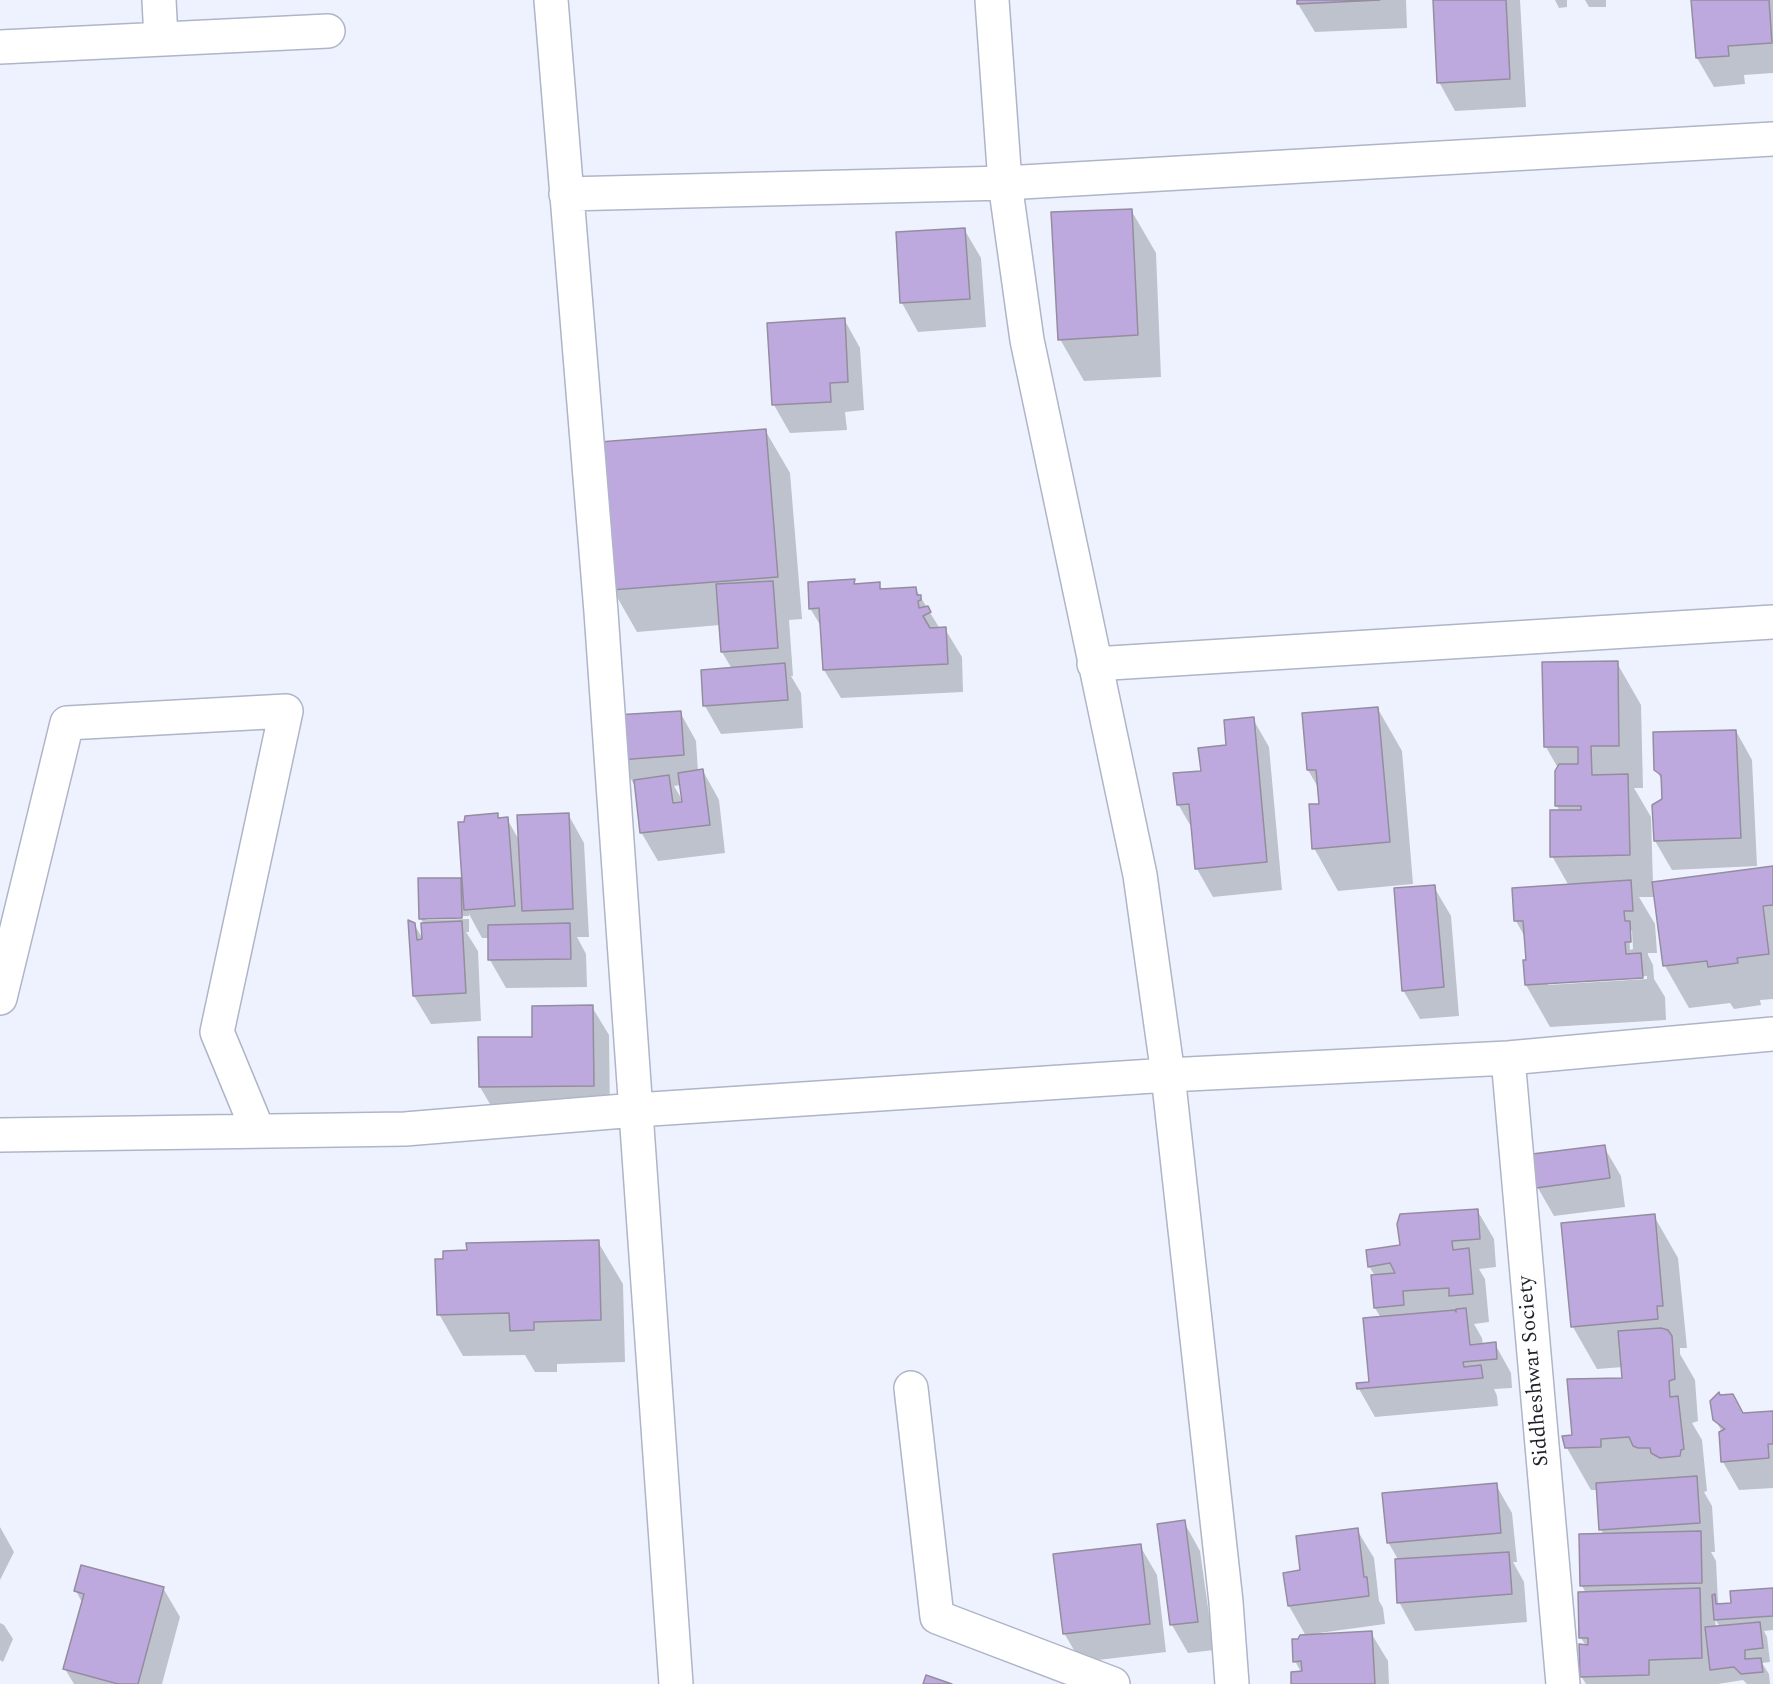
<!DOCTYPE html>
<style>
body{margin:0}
canvas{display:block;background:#eef2ff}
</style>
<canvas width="1773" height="1684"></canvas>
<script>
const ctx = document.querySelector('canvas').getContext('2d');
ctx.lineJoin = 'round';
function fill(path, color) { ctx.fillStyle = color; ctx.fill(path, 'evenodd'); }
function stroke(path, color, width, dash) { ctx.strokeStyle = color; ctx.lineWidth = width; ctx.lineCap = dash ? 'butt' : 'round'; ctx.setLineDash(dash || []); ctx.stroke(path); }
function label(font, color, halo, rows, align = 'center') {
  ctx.font = font + ' Spectral,serif'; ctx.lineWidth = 6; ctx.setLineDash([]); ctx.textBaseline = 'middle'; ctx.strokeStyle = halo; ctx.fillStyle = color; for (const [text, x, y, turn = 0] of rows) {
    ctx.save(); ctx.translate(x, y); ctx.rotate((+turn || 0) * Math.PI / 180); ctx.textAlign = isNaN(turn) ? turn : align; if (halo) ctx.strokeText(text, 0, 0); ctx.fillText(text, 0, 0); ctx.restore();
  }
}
fill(new Path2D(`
 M 1298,0 L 1406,0 L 1407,28 L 1315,32 L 1298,4 Z
 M 1434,0 L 1520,0 L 1526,107 L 1455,111 L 1439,82 Z
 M 1555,0 L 1567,0 L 1567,7 L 1559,8 Z
 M 1585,0 L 1606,0 L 1606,7 L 1589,7 Z
 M 1693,0 L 1773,0 L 1773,73 L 1744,75 L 1745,84 L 1714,87 L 1697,58 Z
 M 1131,210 L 1156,253 L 1161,377 L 1084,381 L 1060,339 Z
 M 964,229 L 981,258 L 986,327 L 918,332 L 902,303 L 897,234 Z
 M 844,319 L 860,348 L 864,410 L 845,412 L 847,430 L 790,433 L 774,405 Z
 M 765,430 L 790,473 L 802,619 L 789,620 L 793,676 L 791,676 L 801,693 L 803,728 L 721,734 L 705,706 L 732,669 L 722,652 L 720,625 L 637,632 L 613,590 Z
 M 854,581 L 857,585 L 879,584 L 882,590 L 915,588 L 940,629 L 945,629 L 962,657 L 963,692 L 841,698 L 824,670 L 822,628 L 810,608 Z
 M 1617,663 L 1641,705 L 1643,788 L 1634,788 L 1651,817 L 1653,884 L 1773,868 L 1773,999 L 1760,1000 L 1761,1005 L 1734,1009 L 1730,1003 L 1689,1008 L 1665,966 L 1655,897 L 1639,897 L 1655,924 L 1657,953 L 1648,953 L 1648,955 L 1653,965 L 1654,979 L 1665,997 L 1666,1020 L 1550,1027 L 1526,985 L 1527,961 L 1526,939 L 1516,921 L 1569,886 L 1552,856 L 1560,812 L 1557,806 L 1558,768 L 1546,747 ZM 1629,928 L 1632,931 L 1633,949 L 1630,950 ZM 1647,976 L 1647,979 L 1548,985 L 1548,982 Z
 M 1378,709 L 1402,751 L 1413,884 L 1338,891 L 1314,848 L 1320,805 L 1319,789 L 1308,770 Z
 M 680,712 L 696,741 L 698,772 L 703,771 L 719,800 L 725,853 L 658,861 L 641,832 L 636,788 L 620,760 ZM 681,785 L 684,803 L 674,786 Z
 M 1253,719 L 1269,747 L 1282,890 L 1213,897 L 1197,869 L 1193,830 L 1178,804 L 1202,772 Z
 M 1736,731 L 1752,760 L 1757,866 L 1672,870 L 1655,841 L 1654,806 L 1663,799 L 1663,782 L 1656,770 Z
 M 568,814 L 584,843 L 589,937 L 577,937 L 586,954 L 587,987 L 506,988 L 490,960 L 490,938 L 482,938 L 469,914 L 469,916 L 426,917 L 426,920 L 469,919 L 469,932 L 466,932 L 478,951 L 481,1021 L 431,1024 L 414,996 L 414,924 L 423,939 L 424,924 L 420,918 L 460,879 L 464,886 L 497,815 L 500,820 L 507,819 L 519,840 Z
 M 1434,887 L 1451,916 L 1459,1016 L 1420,1019 L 1403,990 Z
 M 592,1007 L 609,1035 L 610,1114 L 497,1116 L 480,1087 L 533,1038 Z
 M 1604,1147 L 1621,1176 L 1625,1207 L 1554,1216 L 1538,1188 Z
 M 1477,1210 L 1494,1239 L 1496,1267 L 1479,1269 L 1485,1279 L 1489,1322 L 1474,1324 L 1482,1338 L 1483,1345 L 1495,1344 L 1511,1373 L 1512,1388 L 1494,1389 L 1497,1396 L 1498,1406 L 1375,1417 L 1359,1389 L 1370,1383 L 1381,1318 L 1375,1308 L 1375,1276 L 1369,1266 L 1402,1247 Z
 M 1654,1216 L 1678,1258 L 1687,1348 L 1680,1348 L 1680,1354 L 1695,1380 L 1698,1421 L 1692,1423 L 1702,1440 L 1707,1491 L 1704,1492 L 1712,1506 L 1715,1552 L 1711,1552 L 1716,1561 L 1718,1602 L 1720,1605 L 1733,1604 L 1773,1589 L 1773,1630 L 1764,1631 L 1767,1637 L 1770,1662 L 1762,1663 L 1769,1674 L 1770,1684 L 1747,1684 L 1743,1680 L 1718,1684 L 1586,1684 L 1581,1676 L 1586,1646 L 1581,1638 L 1586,1593 L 1582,1586 L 1604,1535 L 1601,1529 L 1598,1490 L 1591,1490 L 1567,1448 L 1574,1436 L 1624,1380 L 1623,1367 L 1597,1369 L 1573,1327 L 1563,1224 ZM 1715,1619 L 1720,1627 L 1716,1628 Z
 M 598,1242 L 623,1284 L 625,1362 L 557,1364 L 557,1372 L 535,1372 L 525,1355 L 463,1356 L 439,1314 Z
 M 1773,1413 L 1773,1488 L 1739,1490 L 1723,1462 L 1722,1432 L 1715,1419 Z
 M 1496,1485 L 1512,1513 L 1517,1562 L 1513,1562 L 1524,1582 L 1527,1622 L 1415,1631 L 1399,1602 L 1399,1561 L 1388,1542 Z
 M 1184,1522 L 1200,1551 L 1214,1650 L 1188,1653 L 1172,1625 Z
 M 0,1527 L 14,1552 L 0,1580 Z
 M 1357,1530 L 1374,1558 L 1379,1601 L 1383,1608 L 1385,1624 L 1319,1633 L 1319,1635 L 1371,1633 L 1388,1661 L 1389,1684 L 1293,1684 L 1301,1672 L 1295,1661 L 1299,1640 L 1306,1636 L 1289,1606 L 1285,1574 L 1301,1572 Z
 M 1140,1546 L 1157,1575 L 1166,1652 L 1081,1662 L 1064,1633 Z
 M 163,1588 L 180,1617 L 162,1684 L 74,1684 L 65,1669 L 83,1604 L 76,1591 Z
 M 0,1623 L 4,1625 L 13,1639 L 3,1662 L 0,1660 Z`), '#0003');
const building = new Path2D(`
 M 1297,0 L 1380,0 L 1297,4 Z
 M 1433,0 L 1506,0 L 1510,79 L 1437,83 Z
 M 1691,0 L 1769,0 L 1772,43 L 1728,46 L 1729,56 L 1696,58 Z
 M 1132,209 L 1138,335 L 1058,340 L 1051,212 Z
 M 965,228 L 970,299 L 900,303 L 896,232 Z
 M 845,318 L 848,382 L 830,383 L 831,402 L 772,405 L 767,323 Z
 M 766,429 L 778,577 L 611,590 L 599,442 Z
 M 855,579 L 854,584 L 880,582 L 880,589 L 916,587 L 917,595 L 921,595 L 921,600 L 918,601 L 919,608 L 928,606 L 931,612 L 923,616 L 930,628 L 946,627 L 948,664 L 823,670 L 819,608 L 809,609 L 808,582 Z
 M 773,581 L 778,648 L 721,652 L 716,584 Z
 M 1618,661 L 1619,746 L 1591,746 L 1592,775 L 1628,774 L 1630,855 L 1550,857 L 1550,810 L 1581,810 L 1581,806 L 1555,806 L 1555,771 L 1559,764 L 1578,764 L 1578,747 L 1544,747 L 1542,662 Z
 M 785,663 L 788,700 L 703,706 L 701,670 Z
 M 1378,707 L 1390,842 L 1312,849 L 1309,804 L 1319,804 L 1316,770 L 1307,770 L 1302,713 Z
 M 681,711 L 684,755 L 619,760 L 615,715 Z
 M 1254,717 L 1267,862 L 1195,869 L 1189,804 L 1177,805 L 1173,773 L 1201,771 L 1198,748 L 1226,745 L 1224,720 Z
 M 1736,730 L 1741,838 L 1654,841 L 1652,805 L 1662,799 L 1661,775 L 1654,770 L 1653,732 Z
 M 703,769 L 710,825 L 640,833 L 634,780 L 669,775 L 673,803 L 682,802 L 678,773 Z
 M 498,813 L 498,818 L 508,817 L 515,906 L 464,910 L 458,822 L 464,822 L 465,816 Z
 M 569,813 L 573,909 L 522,911 L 517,815 Z
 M 1773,866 L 1773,905 L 1763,906 L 1769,954 L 1737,958 L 1738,963 L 1708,967 L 1707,961 L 1663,966 L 1652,882 Z
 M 418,878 L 461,878 L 462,918 L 419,919 Z
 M 1631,880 L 1633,911 L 1624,911 L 1625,921 L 1630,921 L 1631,942 L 1625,942 L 1626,954 L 1641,953 L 1643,978 L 1525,985 L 1523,960 L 1526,960 L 1523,921 L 1514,921 L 1512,888 Z
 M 1435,885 L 1444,987 L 1402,991 L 1394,888 Z
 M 408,920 L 415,923 L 417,940 L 422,939 L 421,923 L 462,921 L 466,993 L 413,996 Z
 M 570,923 L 571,959 L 488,960 L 488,925 Z
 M 593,1005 L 594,1086 L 479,1087 L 478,1037 L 532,1037 L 532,1006 Z
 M 1605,1145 L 1610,1178 L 1536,1188 L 1532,1154 Z
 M 1478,1209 L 1480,1239 L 1452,1241 L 1453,1250 L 1469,1248 L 1473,1294 L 1449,1296 L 1449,1288 L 1403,1291 L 1404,1305 L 1374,1308 L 1371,1275 L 1395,1273 L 1390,1263 L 1368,1267 L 1366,1250 L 1400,1245 L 1397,1224 L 1400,1214 Z
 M 1655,1214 L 1663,1306 L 1657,1306 L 1658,1319 L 1571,1327 L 1561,1223 Z
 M 599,1240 L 601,1320 L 534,1322 L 534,1330 L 510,1331 L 509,1313 L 437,1315 L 435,1259 L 443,1259 L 443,1251 L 467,1250 L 466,1243 Z
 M 1466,1308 L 1470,1345 L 1496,1342 L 1497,1359 L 1463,1362 L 1464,1367 L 1481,1365 L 1483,1378 L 1357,1389 L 1356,1383 L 1369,1382 L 1363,1318 L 1455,1310 L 1456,1312 L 1456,1309 Z
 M 1661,1328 L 1668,1330 L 1672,1336 L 1675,1379 L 1669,1381 L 1670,1397 L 1678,1396 L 1684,1449 L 1681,1450 L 1680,1456 L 1660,1458 L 1651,1453 L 1650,1448 L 1638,1448 L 1633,1446 L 1629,1437 L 1601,1439 L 1601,1447 L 1565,1448 L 1562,1436 L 1572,1435 L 1567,1379 L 1622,1378 L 1618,1331 Z
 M 1719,1392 L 1720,1395 L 1733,1394 L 1743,1413 L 1773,1411 L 1773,1444 L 1768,1444 L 1769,1458 L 1721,1462 L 1719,1432 L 1725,1429 L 1713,1420 L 1710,1401 Z
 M 1697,1476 L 1700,1523 L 1599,1530 L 1596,1483 Z
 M 1497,1483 L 1501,1533 L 1387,1543 L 1382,1493 Z
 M 1185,1520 L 1198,1622 L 1170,1625 L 1157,1524 Z
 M 1358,1528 L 1364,1577 L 1367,1577 L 1369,1596 L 1288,1606 L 1283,1573 L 1300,1570 L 1296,1536 Z
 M 1701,1531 L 1702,1583 L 1580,1586 L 1579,1534 Z
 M 1141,1544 L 1150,1624 L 1063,1634 L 1053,1554 Z
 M 1509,1552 L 1512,1594 L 1397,1603 L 1395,1559 Z
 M 81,1565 L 164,1587 L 138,1684 L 118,1684 L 63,1669 L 84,1594 L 74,1591 Z
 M 1700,1588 L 1702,1658 L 1649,1660 L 1649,1675 L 1580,1677 L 1579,1644 L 1588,1645 L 1588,1638 L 1579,1638 L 1578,1592 Z
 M 1773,1588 L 1773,1616 L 1714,1620 L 1712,1595 L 1715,1594 L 1716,1604 L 1731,1603 L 1730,1591 Z
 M 1760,1622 L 1763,1648 L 1745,1650 L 1745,1659 L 1761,1658 L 1763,1672 L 1741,1674 L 1734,1667 L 1710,1670 L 1705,1627 Z
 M 1372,1631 L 1375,1684 L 1291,1684 L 1291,1672 L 1302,1671 L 1301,1661 L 1293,1662 L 1292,1639 L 1298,1639 L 1300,1635 Z
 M 926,1675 L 952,1684 L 923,1684 Z`);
fill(building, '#bda9de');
stroke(building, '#948da0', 1.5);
const minor = new Path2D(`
 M 159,0 L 161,39
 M 551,0 L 601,612 L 676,1684
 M 992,0 L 1005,183 L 1027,340 L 1140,875 L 1168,1075 L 1226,1602 L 1232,1684
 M 0,47 L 328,31
 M 566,194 L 1005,183 L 1773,139
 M 1094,664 L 1773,622
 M 0,998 L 67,723 L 286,711 L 217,1032 L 258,1131
 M 1508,1058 L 1563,1684
 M 0,1135 L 405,1129 L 636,1110 L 1168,1075 L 1508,1058 L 1773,1034
 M 911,1388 L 937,1617 L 1113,1684`);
stroke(minor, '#afb5c8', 36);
stroke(minor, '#fff', 33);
label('21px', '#1e2028', '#fff', [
 ["Siddheshwar Society",1535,1371,-95]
]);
</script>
